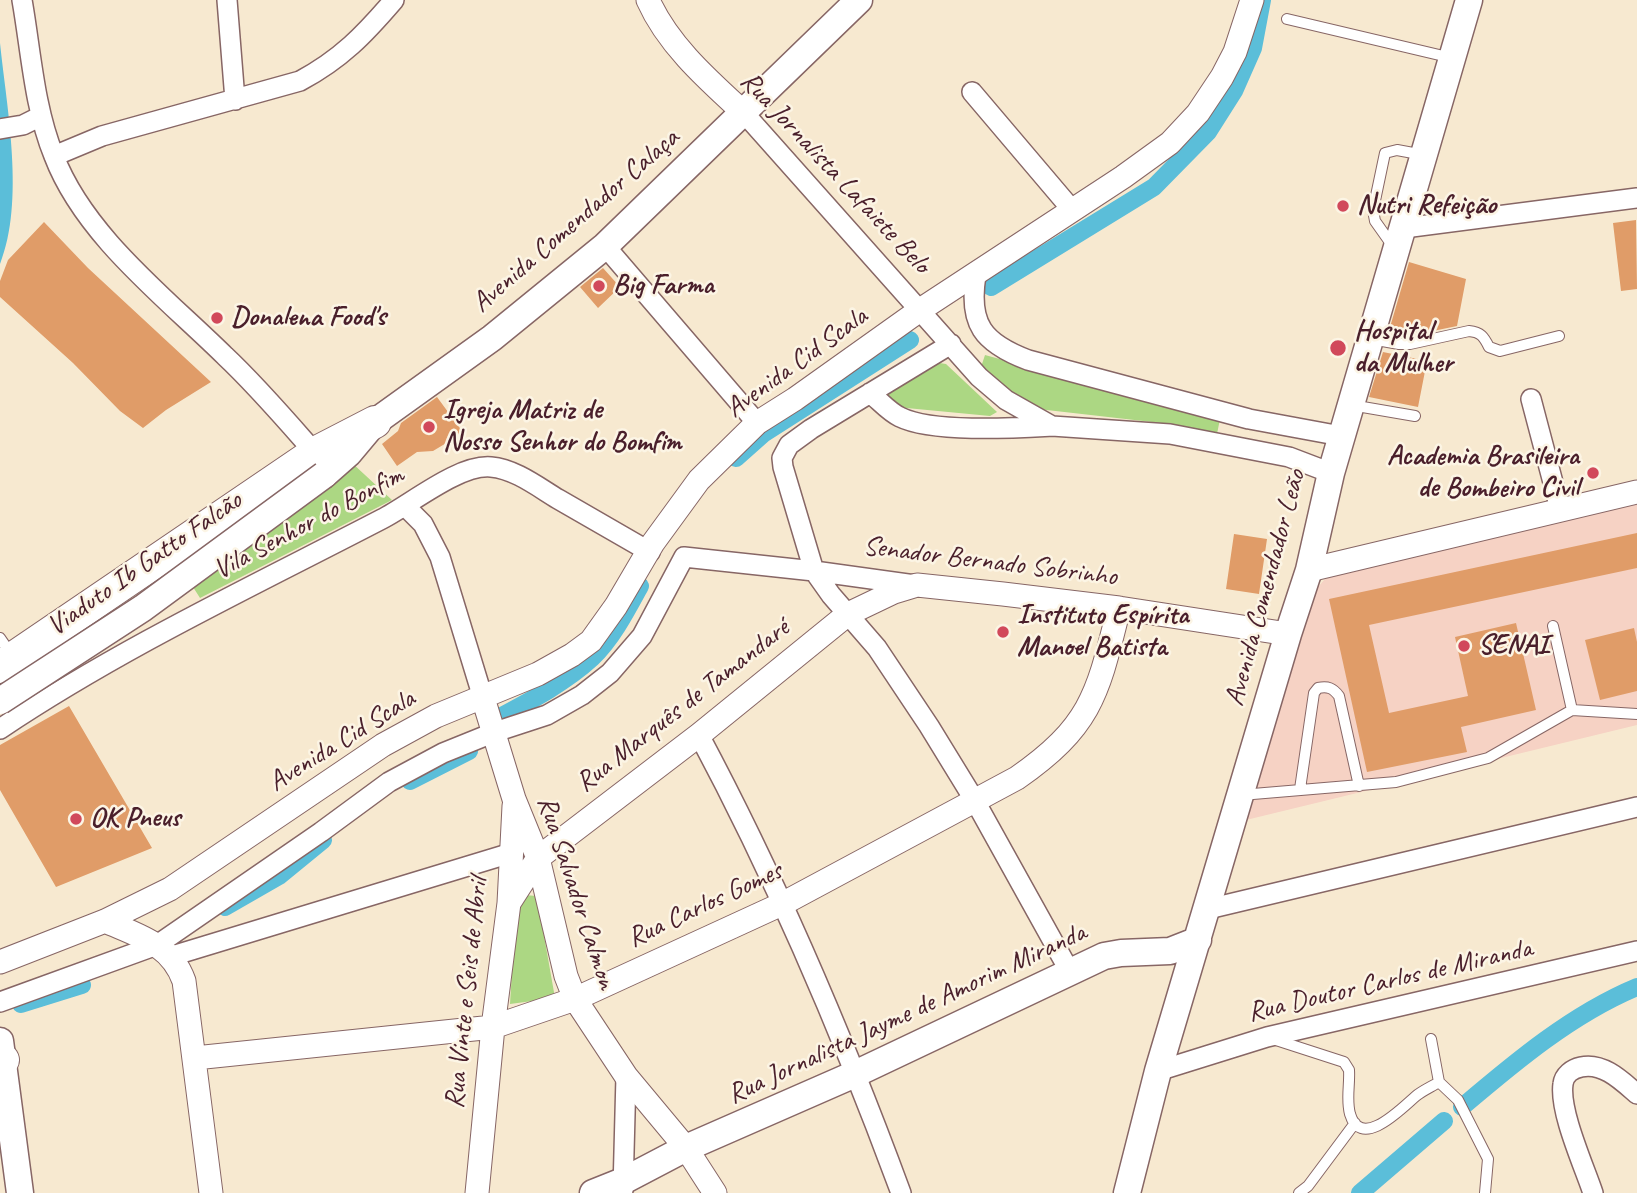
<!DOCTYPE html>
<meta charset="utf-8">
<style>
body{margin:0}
canvas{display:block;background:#f7e9d0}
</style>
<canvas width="1637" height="1193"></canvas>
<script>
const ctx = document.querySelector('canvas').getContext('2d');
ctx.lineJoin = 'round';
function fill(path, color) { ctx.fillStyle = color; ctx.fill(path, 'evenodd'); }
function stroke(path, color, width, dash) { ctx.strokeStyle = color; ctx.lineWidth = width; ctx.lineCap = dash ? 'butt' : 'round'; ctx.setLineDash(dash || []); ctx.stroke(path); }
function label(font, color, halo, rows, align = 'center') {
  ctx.font = font + ' Caveat,sans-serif'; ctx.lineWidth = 5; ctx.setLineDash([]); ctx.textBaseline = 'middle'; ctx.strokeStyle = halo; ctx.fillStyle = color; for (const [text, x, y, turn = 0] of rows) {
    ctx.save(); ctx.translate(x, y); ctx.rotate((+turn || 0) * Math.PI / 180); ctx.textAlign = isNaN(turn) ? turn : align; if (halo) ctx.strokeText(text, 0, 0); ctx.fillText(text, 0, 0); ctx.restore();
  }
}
fill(new Path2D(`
 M 1637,500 L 1637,725 L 1246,820 L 1305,602 L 1325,579 L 1350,569 Z`), '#f6d2c4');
fill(new Path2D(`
 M 985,355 L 1220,419 L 1217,434 L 1152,422 L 1038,409 L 998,391 L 980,370 Z
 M 933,362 L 946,364 L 997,412 L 990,416 L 896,407 L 885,398 L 884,388 Z
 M 351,462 L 392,500 L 200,598 L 193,587 Z
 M 524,895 L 537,896 L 555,998 L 510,1004 L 516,906 Z`), '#acd783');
fill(new Path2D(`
 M 0,43 C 7,110 25,201 0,264 Z`), '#5bbed9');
stroke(new Path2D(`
 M 991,287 L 1154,187 L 1208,132 L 1234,91 L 1253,48 L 1262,0
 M 736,458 L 763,434 L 910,340
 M 500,717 C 532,700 566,682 592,658 C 612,639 627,610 640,586
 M 410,781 L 469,751
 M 225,907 L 279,876 L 323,840
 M 21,1004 L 82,985
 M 1462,1107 C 1515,1062 1572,1014 1637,987
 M 1360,1193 L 1444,1121`), '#5bbed9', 18);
fill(new Path2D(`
 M 1636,220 L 1637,289 L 1621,291 L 1613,223 Z
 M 44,222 L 88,268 L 211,382 L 166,410 L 143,428 L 120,411 L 73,363 L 0,297 L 0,281 L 8,260 Z
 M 1409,262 L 1466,279 L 1457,326 L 1404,337 L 1388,334 Z
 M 603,268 L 620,287 L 598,308 L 580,287 Z
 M 1383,352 L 1427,361 L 1418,407 L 1369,397 Z
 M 437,397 L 462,431 L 449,444 L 448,442 L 433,451 L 417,452 L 397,466 L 382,444 L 398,431 L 401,423 Z
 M 1637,533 L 1637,568 L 1369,625 L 1389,713 L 1468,696 L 1455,637 L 1516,623 L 1536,710 L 1461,727 L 1467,752 L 1367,772 L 1329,599 Z
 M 1234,534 L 1267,539 L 1259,594 L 1226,589 Z
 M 1634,628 L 1637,642 L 1637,691 L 1600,700 L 1585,640 Z
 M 69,706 L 152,848 L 56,887 L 0,790 L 0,745 Z`), '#e09c68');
const service = new Path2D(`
 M 1287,19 L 1452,58
 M 1392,245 L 1375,221 L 1373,210 L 1385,153 L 1397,150 L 1424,155
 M 1371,339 L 1399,344 L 1410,344 L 1469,331 C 1481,332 1484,337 1489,347 L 1500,351 L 1559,336
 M 1351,405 L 1415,416
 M 1553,626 L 1572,710
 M 0,638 L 11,654
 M 1300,789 L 1314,693 L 1318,688 C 1328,686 1333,688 1339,696 L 1359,786
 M 1241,795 L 1396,782 L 1488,758 L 1572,710 L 1637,714
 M 1431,1039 L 1439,1082
 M 1276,1040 L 1344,1062 L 1349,1070 C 1350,1085 1346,1099 1350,1114 C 1361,1151 1402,1108 1416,1096 C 1422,1091 1431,1087 1439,1082 L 1458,1100 L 1488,1159 L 1485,1193
 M 1299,1193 L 1308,1186 L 1355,1123`);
const minor = new Path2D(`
 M 22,0 C 31,51 34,107 54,156 C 84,235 165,297 225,356 C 257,386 286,420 315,453
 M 227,0 L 235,100
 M 972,92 L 1073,211
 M 744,113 L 979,377 L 1006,400 L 1052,426 L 1170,434 L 1289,457 L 1331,473
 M 0,129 L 23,125 L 41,116
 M 54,156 L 102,136 L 300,81 C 341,59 364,35 394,0
 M 1404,228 L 1637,198
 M 605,246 L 757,423
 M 976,275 C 968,324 983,343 1028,360 L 1249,419 L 1341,436
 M 951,344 L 811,429 L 789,445 L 782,458 L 783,467 L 814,571 L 831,595 L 877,648 L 929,726 L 975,801 L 1070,972
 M 870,393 C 880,401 889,412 900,417 C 932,433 1015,428 1052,426
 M 1531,399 L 1560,509
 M 406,507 L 423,524 L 440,557 L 483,698
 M 0,729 C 121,648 253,586 382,519 C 411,504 459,464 491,467 C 515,469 538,487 558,499 C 588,516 619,534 650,552
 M 699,735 C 778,883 843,1036 901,1193
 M 1208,909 L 1637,807
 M 172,956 L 511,853
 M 0,1002 L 157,945 L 321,832 L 389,782 L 443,753 L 495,732 L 547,715 L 582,695 L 610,673 L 642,636 L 684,557 L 814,571 L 915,585
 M 1158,1071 L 1267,1037 L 1637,951
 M 623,1190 L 626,1076
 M 1593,1193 C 1584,1166 1559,1111 1563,1084 C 1564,1075 1572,1069 1581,1067 C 1603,1062 1622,1081 1637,1094`);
const tertiary = new Path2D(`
 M 648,0 C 668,45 708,80 744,113
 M 1309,570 L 1637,492
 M 483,698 L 514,799 L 538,858 L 566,976 L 575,999 L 626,1076 L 686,1148 L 715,1193
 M 509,903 L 538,858 L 699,735 L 848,614 L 894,592 L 917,585 L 1003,594 L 1119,608 L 1288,634
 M 105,921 C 139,936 171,944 184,981 L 211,1193
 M 0,962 L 105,921 L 170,889 L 383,745 L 436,716 L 538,674 L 572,655 L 591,641 L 616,606 L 653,543 L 699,480 L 757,423 L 795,399 L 920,310 L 1123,177 L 1170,143 L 1198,113 L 1222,77 L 1235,52 L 1252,0
 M 195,1058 L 493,1027 L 575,999 L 784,903 L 1017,778 C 1093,725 1098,692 1119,608
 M 477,1193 L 493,1027 L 509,903 L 514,806`);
const secondary = new Path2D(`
 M 324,475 L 349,453 L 375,422 L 492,338 L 605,246 L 859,0
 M 0,1041 L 20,1193
 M 593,1193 L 623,1181 L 686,1148 L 855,1074 L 1104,956 L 1121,953 L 1170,951 L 1198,940
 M 1127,1193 L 1158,1071 L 1288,634 L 1309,570 L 1331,473 L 1469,0`);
const trunk = new Path2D(`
 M 0,667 L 315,453 L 375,422
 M 0,1058 L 3,1060`);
stroke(service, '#876665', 12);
stroke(minor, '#876665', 22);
stroke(tertiary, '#876665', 25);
stroke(secondary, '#876665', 29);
stroke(trunk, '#876665', 34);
stroke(service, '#fff', 10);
stroke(minor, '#fff', 19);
stroke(tertiary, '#fff', 23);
stroke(secondary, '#fff', 26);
stroke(trunk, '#fff', 32);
const secondaryBridge = new Path2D(`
 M 0,701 L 143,608 L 324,475`);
stroke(secondaryBridge, '#876665', 29, []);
stroke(secondaryBridge, '#fff', 26);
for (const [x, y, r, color] of [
 [1343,206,7,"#d1495b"],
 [599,286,7,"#d1495b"],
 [217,318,7,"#d1495b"],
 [1338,348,9,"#d1495b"],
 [429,427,7,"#d1495b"],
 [1593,473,7,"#d1495b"],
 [1003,632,7,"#d1495b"],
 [1464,646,7,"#d1495b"],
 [76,819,7,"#d1495b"]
]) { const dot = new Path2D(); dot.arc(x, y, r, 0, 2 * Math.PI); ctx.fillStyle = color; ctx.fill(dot); stroke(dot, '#fcf5e5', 2.5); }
label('28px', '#4a1f2b', '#fcf5e5', [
 ["Rua Jornalista Lafaiete Belo",835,173,47],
 ["Avenida Comendador Calaça",576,221,-41],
 ["Avenida Cid Scala",797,363,-36],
 ["Vila Senhor do Bonfim",309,523,-28],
 ["Senador Bernado Sobrinho",990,562,7],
 ["Viaduto Ib Gatto Falcão",145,564,-35],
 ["Avenida Comendador Leão",1266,588,-75],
 ["Rua Marquês de Tamandaré",683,706,-38],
 ["Avenida Cid Scala",342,741,-32],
 ["Rua Salvador Calmon",576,893,72],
 ["Rua Carlos Gomes",705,905,-25],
 ["Rua Doutor Carlos de Miranda",1390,981,-13],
 ["Rua Vinte e Seis de Abril",467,993,-84],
 ["Rua Jornalista Jayme de Amorim Miranda",907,1014,-25]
]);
label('bold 28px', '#4a1f2b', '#fcf5e5', [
 ["Nutri Refeição",1357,206],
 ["Big Farma",613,286],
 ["Donalena Food's",231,318],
 ["Hospital",1354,332],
 ["da Mulher",1354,364],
 ["Igreja Matriz de",443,411],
 ["Nosso Senhor do Bomfim",443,443],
 ["Academia Brasileira",1579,457,"right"],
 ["de Bombeiro Civil",1579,489,"right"],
 ["Instituto Espírita",1017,616],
 ["Manoel Batista",1017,648],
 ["SENAI",1478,646],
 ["OK Pneus",90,819]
], 'left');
</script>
